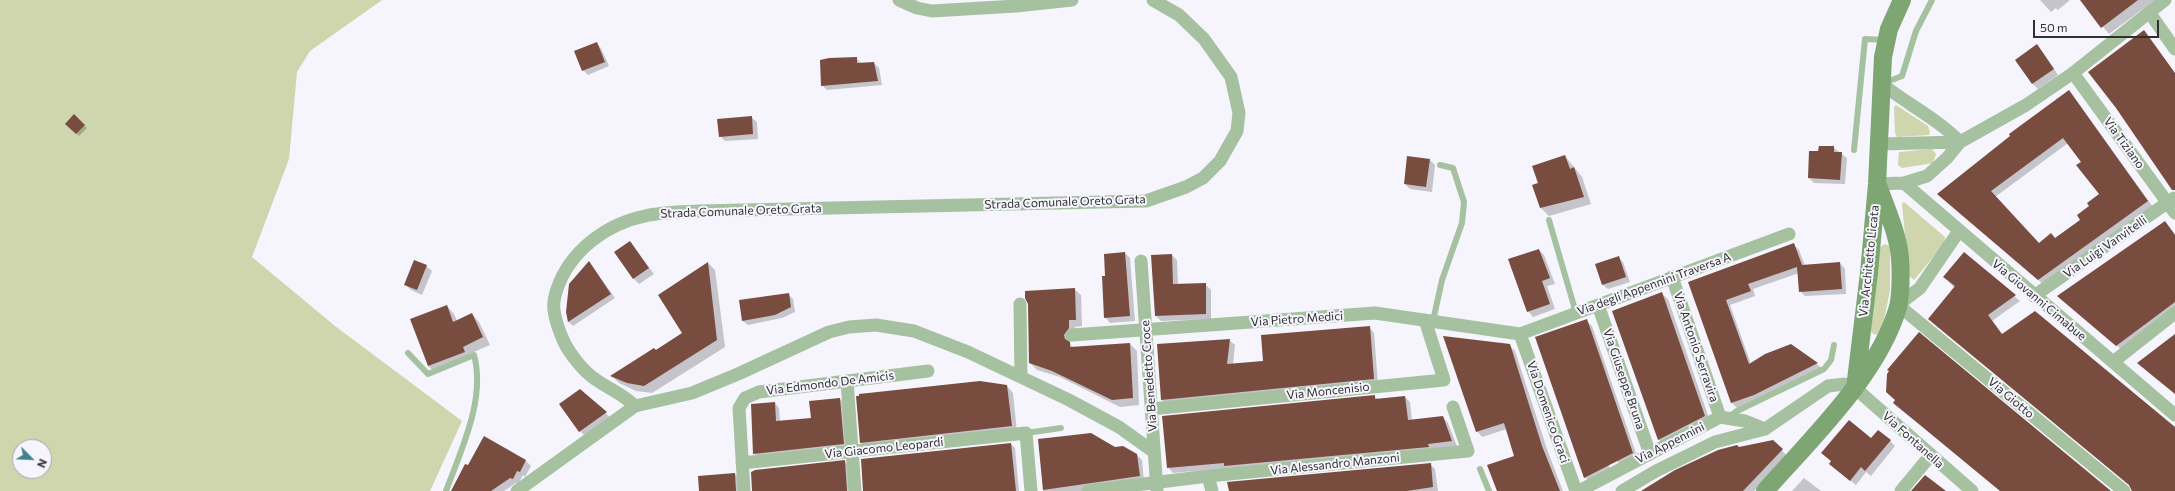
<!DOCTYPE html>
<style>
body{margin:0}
#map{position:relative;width:2175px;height:491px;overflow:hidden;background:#f6f5fd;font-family:Commissioner,sans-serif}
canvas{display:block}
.north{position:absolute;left:12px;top:439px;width:40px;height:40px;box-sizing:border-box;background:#f6f5fd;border:1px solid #a7a6ac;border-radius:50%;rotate:114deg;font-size:11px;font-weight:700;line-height:16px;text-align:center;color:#302f32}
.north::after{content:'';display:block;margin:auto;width:14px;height:18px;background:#3d838e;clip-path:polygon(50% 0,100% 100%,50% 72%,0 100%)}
.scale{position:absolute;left:2033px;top:20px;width:126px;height:18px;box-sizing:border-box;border:2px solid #302f32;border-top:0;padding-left:5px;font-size:12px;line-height:14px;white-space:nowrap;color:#302f32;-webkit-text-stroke:3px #f6f5fd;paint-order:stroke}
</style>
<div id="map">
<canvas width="2175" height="491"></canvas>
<div class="north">N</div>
<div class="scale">50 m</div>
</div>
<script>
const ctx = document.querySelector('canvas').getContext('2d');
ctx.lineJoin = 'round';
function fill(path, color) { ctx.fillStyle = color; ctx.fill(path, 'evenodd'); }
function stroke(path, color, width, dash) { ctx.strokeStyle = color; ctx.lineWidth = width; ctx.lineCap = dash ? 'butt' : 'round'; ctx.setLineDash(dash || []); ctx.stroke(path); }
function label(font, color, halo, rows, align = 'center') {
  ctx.font = font + ' Commissioner,sans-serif'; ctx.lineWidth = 4; ctx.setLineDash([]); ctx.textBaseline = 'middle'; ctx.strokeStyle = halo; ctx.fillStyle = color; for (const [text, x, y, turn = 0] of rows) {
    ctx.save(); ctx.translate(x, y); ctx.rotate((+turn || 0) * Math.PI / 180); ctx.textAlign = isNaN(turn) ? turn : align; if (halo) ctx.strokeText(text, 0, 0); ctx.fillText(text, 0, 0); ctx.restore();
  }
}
fill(new Path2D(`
 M 0,0 L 382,0 L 310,51 L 297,72 L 289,159 L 252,257 L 335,326 L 462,421 L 430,491 L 0,491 ZM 20,447 L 44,447 L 44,471 L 20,471 Z
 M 1896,105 L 1928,126 L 1930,132 L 1929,135 L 1897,137 L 1895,133 L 1894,107 Z
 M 1932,149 L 1936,154 L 1933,163 L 1902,168 L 1898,165 L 1899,152 Z
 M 1904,202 L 1945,237 L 1944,244 L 1914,280 L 1909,276 L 1902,204 Z
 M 1885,244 L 1889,246 L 1890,250 L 1890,290 L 1881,335 L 1873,334 L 1871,331 L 1877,249 Z`), '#cfd5ac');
fill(new Path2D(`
 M 2040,0 L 2070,0 L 2058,10 L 2056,8 L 2051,12 Z
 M 2081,0 L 2155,0 L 2109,34 Z
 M 596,43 L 601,48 L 609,66 L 588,75 L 583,70 Z
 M 2042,51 L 2058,75 L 2038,89 L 2032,83 Z
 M 856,58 L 861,63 L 874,63 L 879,68 L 882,85 L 827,90 L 822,85 Z
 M 2069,91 L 2153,207 L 2044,285 L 1938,194 ZM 2068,143 L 2082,162 L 2100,194 L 2081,220 L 2055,239 L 2039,244 L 1995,197 Z
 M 74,116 L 87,128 L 79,136 L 66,124 Z
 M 751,117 L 757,122 L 758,139 L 725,141 L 720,136 Z
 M 1833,147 L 1847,158 L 1845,184 L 1814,183 L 1809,178 L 1819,152 Z
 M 1565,156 L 1582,177 L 1591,204 L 1549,216 L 1541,208 L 1534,185 L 1539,183 Z
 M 1430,160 L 1435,165 L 1432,192 L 1410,189 L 1405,184 Z
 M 2165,222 L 2175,234 L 2175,311 L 2122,350 L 2064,301 Z
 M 630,242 L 654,274 L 639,284 L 633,278 Z
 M 1794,245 L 1799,250 L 1805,266 L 1840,263 L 1845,269 L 1846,294 L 1805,296 L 1800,291 L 1799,273 L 1753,289 L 1755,296 L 1730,305 L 1751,364 L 1791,345 L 1822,368 L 1737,408 L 1732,403 L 1689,283 Z
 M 1539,250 L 1544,255 L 1555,284 L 1547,286 L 1555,309 L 1533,317 L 1528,311 Z
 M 1125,253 L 1130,258 L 1135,321 L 1110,323 L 1105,317 L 1106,277 Z
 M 1964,254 L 2020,301 L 1992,321 L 2002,335 L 2175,429 L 2175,491 L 2132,491 L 2130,486 L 1949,282 Z
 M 1172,255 L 1177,260 L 1178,285 L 1205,284 L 1211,290 L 1211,319 L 1161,321 L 1156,316 Z
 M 1618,257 L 1623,262 L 1630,282 L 1608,289 L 1603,285 Z
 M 589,262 L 615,298 L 573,326 L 569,322 L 567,312 Z
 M 708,263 L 715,270 L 725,347 L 652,393 L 636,391 L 619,383 L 612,376 L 684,333 Z
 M 426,266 L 432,271 L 422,295 L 411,290 L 406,285 Z
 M 1074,289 L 1081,295 L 1082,326 L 1075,327 L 1075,335 L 1070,342 L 1071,345 L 1074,348 L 1130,344 L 1137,351 L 1139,405 L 1120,407 L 1060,377 L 1037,370 L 1030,363 Z
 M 788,294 L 793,299 L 795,312 L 782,318 L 748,325 L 743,321 Z
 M 1662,294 L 1668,299 L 1710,421 L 1664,445 L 1659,440 L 1614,312 Z
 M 447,306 L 454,314 L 457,321 L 472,314 L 479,322 L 490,345 L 469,354 L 471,359 L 436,373 L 428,366 Z
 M 1586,320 L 1592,326 L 1638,459 L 1623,467 L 1593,438 L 1612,472 L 1590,482 L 1585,477 Z
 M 1369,327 L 1374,333 L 1378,384 L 1167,405 L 1162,400 L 1229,340 L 1235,345 L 1233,364 L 1264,362 Z
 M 1509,345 L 1515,351 L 1548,452 L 1563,491 L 1499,491 L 1515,456 L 1507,429 L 1482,437 L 1477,431 Z
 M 1007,386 L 1013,393 L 1017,432 L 867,448 L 860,442 Z
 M 580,390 L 611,418 L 585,436 L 580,431 Z
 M 1374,396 L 1379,400 L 1405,397 L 1410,402 L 1412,421 L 1443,417 L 1448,423 L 1457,446 L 1173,473 L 1168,467 Z
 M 840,399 L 844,403 L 847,448 L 759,458 L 754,453 L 775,403 L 779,408 L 780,422 L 812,419 Z
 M 484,438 L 526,461 L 531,466 L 525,477 L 523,475 L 518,484 L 516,483 L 504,491 L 454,491 Z
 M 1871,439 L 1890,441 L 1895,446 L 1871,476 L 1866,472 L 1856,485 L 1836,469 L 1832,462 L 1822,453 Z
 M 1039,440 L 1115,448 L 1137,455 L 1142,460 L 1144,481 L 1087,491 L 1043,491 Z
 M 1773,441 L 1787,456 L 1754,491 L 1649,491 L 1739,448 Z
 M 1011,444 L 1015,448 L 1019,491 L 864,491 Z
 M 844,461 L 849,466 L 851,491 L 752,491 Z
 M 1430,464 L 1435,469 L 1438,491 L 1230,491 Z
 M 735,474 L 739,478 L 740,491 L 700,491 Z
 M 1804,478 L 1821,491 L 1792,491 Z`), '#0003');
fill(new Path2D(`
 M 2080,0 L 2138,0 L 2101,28 Z
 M 2144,30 L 2175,73 L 2175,190 L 2172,190 L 2116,108 L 2088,72 Z
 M 597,42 L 605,62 L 582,71 L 574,51 Z
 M 2037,44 L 2054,69 L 2032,84 L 2015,60 Z
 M 857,57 L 857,63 L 874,62 L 878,81 L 821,86 L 820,60 L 829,58 Z
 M 2069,90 L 2148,201 L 2038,280 L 1937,194 L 2010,136 L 2009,134 ZM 2063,138 L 2081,162 L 2076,165 L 2099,194 L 2087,203 L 2089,206 L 2077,215 L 2080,220 L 2055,238 L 2051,233 L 2039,243 L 1991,191 Z
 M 74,114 L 85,125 L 76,134 L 65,124 Z
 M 752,116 L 753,134 L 719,137 L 717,119 Z
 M 1819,146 L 1834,146 L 1834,152 L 1842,152 L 1840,180 L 1808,178 L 1809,151 L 1818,151 Z
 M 1565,155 L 1570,169 L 1574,167 L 1584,197 L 1540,208 L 1532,185 L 1538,183 L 1532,166 Z
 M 1407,156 L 1430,159 L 1426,187 L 1404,184 Z
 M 2165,221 L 2175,235 L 2175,302 L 2116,346 L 2057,296 Z
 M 630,241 L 649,268 L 633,279 L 614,252 Z
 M 1794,243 L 1802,265 L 1840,262 L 1842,289 L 1799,292 L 1797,267 L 1748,284 L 1751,291 L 1726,300 L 1749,364 L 1765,354 L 1791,344 L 1818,363 L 1754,395 L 1731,403 L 1688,282 Z
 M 1539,249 L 1550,278 L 1542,281 L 1550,304 L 1527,312 L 1508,259 Z
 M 1125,252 L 1130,316 L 1104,318 L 1102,276 L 1105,276 L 1104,254 Z
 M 1964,252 L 2016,295 L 1988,315 L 2002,334 L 2035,311 L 2175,427 L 2175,491 L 2132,491 L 2129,485 L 1928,319 L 1955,286 L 1943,277 Z
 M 1172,254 L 1173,284 L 1206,283 L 1206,314 L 1155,316 L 1151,255 Z
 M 1619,256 L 1626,277 L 1602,285 L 1595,264 Z
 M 414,260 L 427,265 L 417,290 L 404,285 Z
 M 589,261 L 611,294 L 568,322 L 566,312 L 569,284 Z
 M 708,262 L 717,340 L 644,386 L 627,383 L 610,376 L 654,348 L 656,350 L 682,333 L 658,295 Z
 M 1075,288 L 1076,320 L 1069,320 L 1069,328 L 1064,335 L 1065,339 L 1070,342 L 1070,347 L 1130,343 L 1133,398 L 1112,400 L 1052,371 L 1029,363 L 1028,304 L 1025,298 L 1025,291 Z
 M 1662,292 L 1705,416 L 1658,440 L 1612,311 Z
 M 789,293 L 791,307 L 775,315 L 742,321 L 739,300 Z
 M 447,305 L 453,322 L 472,313 L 483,337 L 463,347 L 465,352 L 428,366 L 410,319 Z
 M 1587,319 L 1633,453 L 1584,478 L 1535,337 Z
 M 1370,326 L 1374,379 L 1161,400 L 1157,344 L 1230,339 L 1227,364 L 1263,361 L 1261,335 Z
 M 1919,332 L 2111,491 L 2000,491 L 1920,425 L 1893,403 L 1895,400 L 1886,392 L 1887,374 L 1889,371 L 1887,370 Z
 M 2175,334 L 2175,394 L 2137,363 Z
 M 1443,336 L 1510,344 L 1542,446 L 1560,491 L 1497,491 L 1487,465 L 1514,456 L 1504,423 L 1476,432 Z
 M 980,381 L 1007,385 L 1012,426 L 860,443 L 856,396 L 859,396 L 859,394 Z
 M 580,389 L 607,412 L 579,432 L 559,404 Z
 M 1375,395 L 1375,399 L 1405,396 L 1408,420 L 1443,416 L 1452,441 L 1428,444 L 1429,447 L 1224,466 L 1224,463 L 1167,468 L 1162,416 Z
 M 840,398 L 844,444 L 753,454 L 751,404 L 775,402 L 776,421 L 811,418 L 809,401 Z
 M 1849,420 L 1871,438 L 1878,430 L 1891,440 L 1865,471 L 1861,467 L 1850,481 L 1829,464 L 1831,461 L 1821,453 Z
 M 1091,433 L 1115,447 L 1123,446 L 1137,454 L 1140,476 L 1043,490 L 1038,439 Z
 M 484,436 L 526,460 L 520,472 L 517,471 L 513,479 L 510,478 L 491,491 L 451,491 L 465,464 L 468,465 Z
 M 1773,440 L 1783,449 L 1743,491 L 1641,491 L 1675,470 L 1718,450 L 1737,445 L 1739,447 Z
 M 1011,443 L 1016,491 L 863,491 L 861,459 Z
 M 845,460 L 847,491 L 752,491 L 751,472 L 755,470 Z
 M 1431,463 L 1433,487 L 1407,491 L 1229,491 L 1227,482 Z
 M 735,473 L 736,491 L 699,491 L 698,476 Z
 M 1925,475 L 1946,491 L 1911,491 Z`), '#784c3e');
stroke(new Path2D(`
 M 1884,83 L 1902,76 L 1916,31 L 1932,0
 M 1854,150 L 1865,39 L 1885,40
 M 1549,220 L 1576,313
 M 1433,321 L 1442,280 L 1462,223 L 1464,202 L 1453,168 L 1440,165
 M 408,353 L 428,374 L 474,355 C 486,399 461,450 446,491
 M 1729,417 L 1737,411 L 1824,369 L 1831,360 L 1834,345
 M 1026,433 L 1061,428
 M 1480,469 L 1489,491`), '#a5c19f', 6);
stroke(new Path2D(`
 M 899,0 L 917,8 L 932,11 L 1016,6 L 1072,0
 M 2149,12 L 2175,49
 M 2073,73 L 2175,213
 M 1882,84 C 1907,104 1938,119 1960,142
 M 1880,144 L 1960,142
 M 1904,183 L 2175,415
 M 1877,184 L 1904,183 L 1927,176 L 1947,158 L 1960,142 L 2026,105 L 2073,73 L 2165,0
 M 1959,231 L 1920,288 L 1898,305 L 2124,491
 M 1141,261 L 1157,491
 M 1672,277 L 1720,417
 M 2034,296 L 2174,198
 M 1020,304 L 1021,377
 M 1598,305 L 1650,454
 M 1520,334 L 1576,491
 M 1072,335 L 1375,313 L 1520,334 L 1789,234
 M 2113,362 L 2175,313
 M 847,381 L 855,491
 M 635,406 C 623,394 609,389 595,379 C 583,371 570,354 564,342 C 560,333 555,319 554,310 C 553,303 555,295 557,289 C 570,251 606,224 645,216 C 662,212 682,212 699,211 L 1146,201 L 1186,187 L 1203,178 L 1220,161 L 1237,131 L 1239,113 L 1231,77 L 1204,39 L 1179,15 L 1153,0
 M 1151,409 L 1444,380 L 1425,320
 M 742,463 L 1026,433 L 1031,491
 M 1208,476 L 1212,491
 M 517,491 L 635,406 L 692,393 L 738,374 L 829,332 L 849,327 L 876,325 L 914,331 L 968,352 L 1069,400 L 1119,427 L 1154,452
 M 744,491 L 739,408 L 745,398 L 759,392 L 928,371
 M 1088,491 L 1208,476 L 1468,451 L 1453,407
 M 1579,491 L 1720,417 L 1745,421 L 1765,429
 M 1622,491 L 1656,471 L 1715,442 L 1765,429 L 1828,386 L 1845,384 L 1855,388 L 1972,491
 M 1901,491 L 1930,456`), '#a5c19f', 13);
stroke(new Path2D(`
 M 1855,388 L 1869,273 L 1877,184 L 1883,57 L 1889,29 L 1902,0
 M 1765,491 C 1811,439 1879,374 1898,307 C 1901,295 1901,271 1900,258 C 1898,234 1887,211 1879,188`), '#7da673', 18);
label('12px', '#302f32', '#f6f5fd', [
 ["Via Tiziano",2124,143,54],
 ["Strada Comunale Oreto Grata",1065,202,-2],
 ["Strada Comunale Oreto Grata",741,211,-2],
 ["Via Luigi Vanvitelli",2105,247,-35],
 ["Via Architetto Licata",1869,261,-84],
 ["Via degli Appennini Traversa A",1654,284,-20],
 ["Via Giovanni Cimabue",2039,300,40],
 ["Via Pietro Medici",1297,319,-4],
 ["Via Antonio Serravira",1696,347,71],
 ["Via Benedetto Croce",1149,376,-94],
 ["Via Giuseppe Bruna",1624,379,71],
 ["Via Edmondo De Amicis",830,383,-7],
 ["Via Moncenisio",1328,391,-6],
 ["Via Giotto",2011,398,40],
 ["Via Domenico Graci",1548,412,71],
 ["Via Fontanella",1913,440,42],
 ["Via Appennini",1670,443,-27],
 ["Via Giacomo Leopardi",884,448,-6],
 ["Via Alessandro Manzoni",1335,464,-6]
]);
</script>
